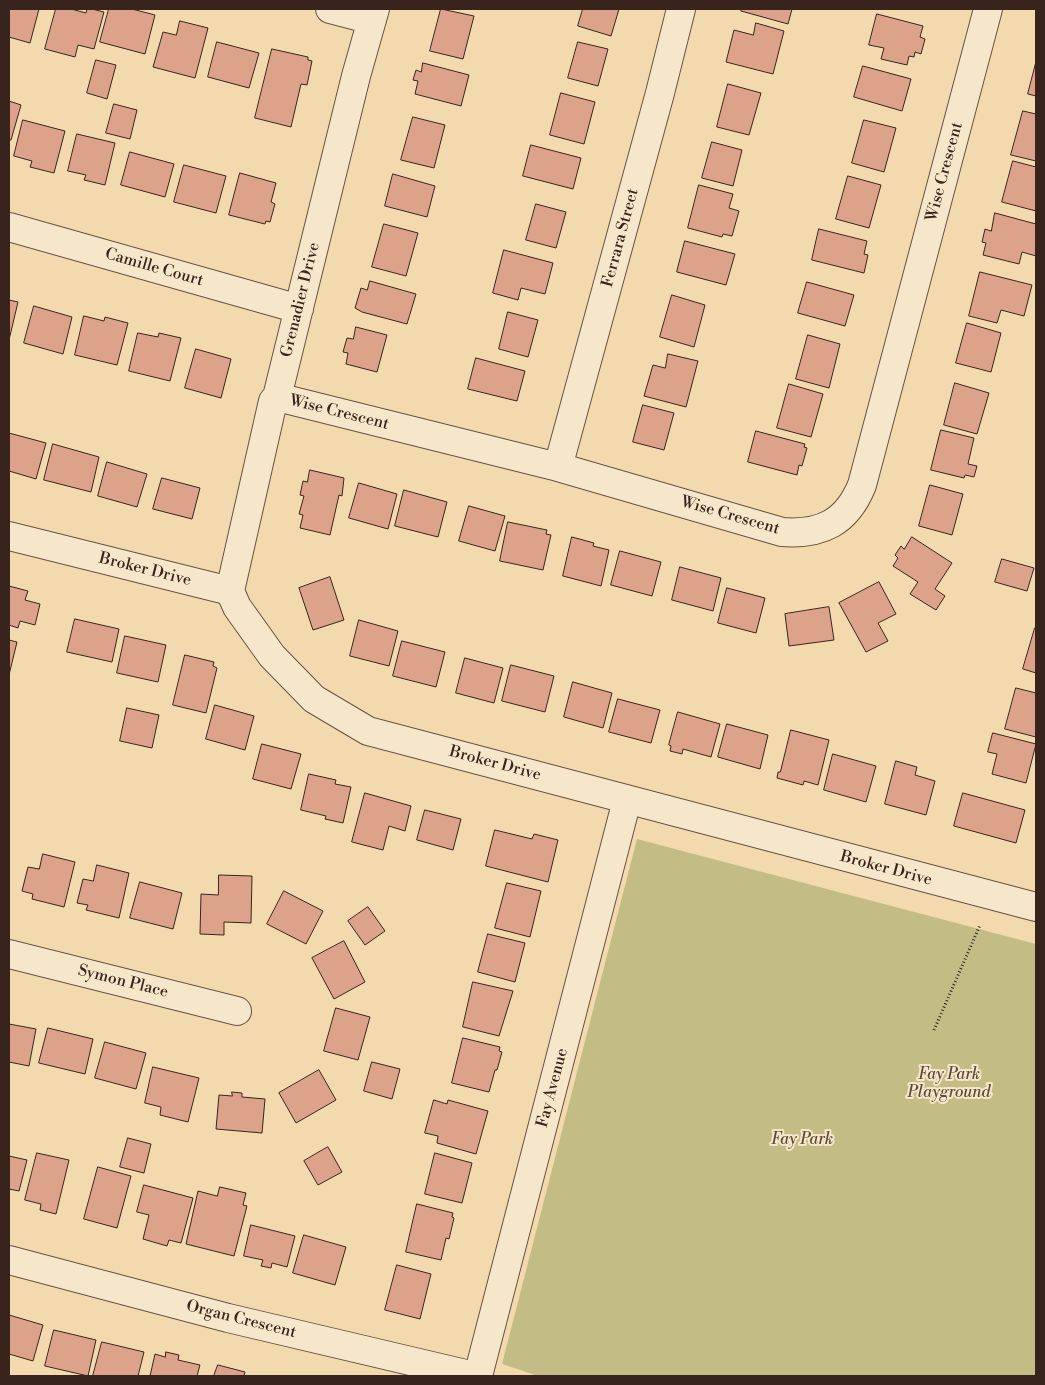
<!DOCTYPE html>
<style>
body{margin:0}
#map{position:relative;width:1045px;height:1385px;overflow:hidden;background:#f3daae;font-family:"Libre Bodoni",serif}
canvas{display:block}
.frame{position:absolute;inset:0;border:10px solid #38241d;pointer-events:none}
</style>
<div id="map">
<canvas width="1045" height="1385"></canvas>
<div class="frame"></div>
</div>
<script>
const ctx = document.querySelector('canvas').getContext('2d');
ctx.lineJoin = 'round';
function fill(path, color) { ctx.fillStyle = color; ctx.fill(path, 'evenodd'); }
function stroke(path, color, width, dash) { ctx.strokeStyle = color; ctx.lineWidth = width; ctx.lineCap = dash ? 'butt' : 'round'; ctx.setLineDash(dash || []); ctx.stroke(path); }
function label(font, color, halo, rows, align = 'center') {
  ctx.font = font + ' "Libre Bodoni",serif'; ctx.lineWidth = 4; ctx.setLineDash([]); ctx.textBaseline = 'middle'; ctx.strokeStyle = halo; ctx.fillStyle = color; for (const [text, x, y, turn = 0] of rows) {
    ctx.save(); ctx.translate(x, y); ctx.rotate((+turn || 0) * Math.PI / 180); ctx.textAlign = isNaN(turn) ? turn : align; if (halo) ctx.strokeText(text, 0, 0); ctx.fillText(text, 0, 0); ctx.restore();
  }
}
fill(new Path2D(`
 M 637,839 L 1036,944 L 1036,1376 L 538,1376 L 502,1364 Z`), '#c3bd85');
const building = new Path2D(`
 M 9,9 L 39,9 L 30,43 L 9,37 Z
 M 56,9 L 71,9 L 86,13 L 87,9 L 92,9 L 104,12 L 94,49 L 78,45 L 75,57 L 45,49 Z
 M 109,9 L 132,9 L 155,15 L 145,54 L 100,42 Z
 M 441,9 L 474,16 L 463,59 L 430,51 Z
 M 583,9 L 619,9 L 611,36 L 578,26 Z
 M 742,9 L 792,9 L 788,24 L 741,11 Z
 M 877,14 L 923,26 L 920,37 L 925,39 L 921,54 L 915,52 L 914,57 L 909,56 L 907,65 L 881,59 L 884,48 L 869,45 Z
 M 180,21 L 208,28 L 195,78 L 153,67 L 163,32 L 176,35 Z
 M 756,23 L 784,31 L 773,74 L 726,62 L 734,30 L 753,35 Z
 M 217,42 L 259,53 L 249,88 L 208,77 Z
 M 578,42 L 608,49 L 598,86 L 568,78 Z
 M 272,49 L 308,57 L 308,60 L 312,61 L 307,85 L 301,84 L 291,127 L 255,118 Z
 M 96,60 L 116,65 L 107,99 L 87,93 Z
 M 1036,62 L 1036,96 L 1028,94 Z
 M 423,63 L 469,75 L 461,106 L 415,94 L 418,81 L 413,80 L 416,70 L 421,72 Z
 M 863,66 L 911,79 L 902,111 L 854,97 Z
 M 728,84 L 761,93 L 749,135 L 717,127 Z
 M 561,93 L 595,102 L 584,144 L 550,135 Z
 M 9,101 L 21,105 L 11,140 L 9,140 Z
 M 114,104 L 137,110 L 130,139 L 106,133 Z
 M 1023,111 L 1036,114 L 1036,161 L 1011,155 Z
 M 413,117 L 445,125 L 434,168 L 401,160 Z
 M 23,120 L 65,131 L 54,173 L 30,167 L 32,161 L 14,156 Z
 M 864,120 L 896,128 L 884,172 L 852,163 Z
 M 77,134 L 115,143 L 105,185 L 84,180 L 86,175 L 68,171 Z
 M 712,142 L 742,150 L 733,186 L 702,178 Z
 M 531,145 L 581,158 L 573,189 L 523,176 Z
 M 130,152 L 174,164 L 165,197 L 121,185 Z
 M 1013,161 L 1036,167 L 1036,211 L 1002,202 Z
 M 184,165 L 226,176 L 216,213 L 174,202 Z
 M 240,173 L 276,183 L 271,202 L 275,204 L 270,222 L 266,221 L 265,224 L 229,215 Z
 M 393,174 L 435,186 L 427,217 L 385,206 Z
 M 848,176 L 881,185 L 869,228 L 836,219 Z
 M 699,185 L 733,194 L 729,208 L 739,211 L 732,236 L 723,234 L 722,237 L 688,228 Z
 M 536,204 L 566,212 L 556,248 L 526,240 Z
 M 995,213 L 1036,224 L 1036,256 L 1022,252 L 1019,264 L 983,255 L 986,243 L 982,242 L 985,229 L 991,231 Z
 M 384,224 L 418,233 L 406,276 L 372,267 Z
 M 819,229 L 867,241 L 864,254 L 868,255 L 864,273 L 812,260 Z
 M 685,241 L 735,254 L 726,285 L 677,272 Z
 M 504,250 L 553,263 L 545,294 L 521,288 L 518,300 L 493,293 Z
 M 980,272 L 1032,285 L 1024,316 L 1001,310 L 997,323 L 969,316 Z
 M 370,281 L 416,294 L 407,324 L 362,312 L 355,308 L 361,288 L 367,290 Z
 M 807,282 L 854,295 L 845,326 L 798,313 Z
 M 672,295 L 705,305 L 694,347 L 660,337 Z
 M 9,300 L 18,302 L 9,340 Z
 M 34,306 L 72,317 L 63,354 L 24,343 Z
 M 508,312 L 538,320 L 528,357 L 499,349 Z
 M 84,316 L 104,321 L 105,317 L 128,323 L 117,365 L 75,355 Z
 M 967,323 L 1001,333 L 991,372 L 956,363 Z
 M 356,327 L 387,335 L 377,372 L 346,364 L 348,353 L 343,352 L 347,338 L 353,339 Z
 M 138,333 L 158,337 L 159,333 L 181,338 L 170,381 L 129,371 Z
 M 808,335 L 840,344 L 829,388 L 796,379 Z
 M 196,349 L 231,359 L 221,398 L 185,388 Z
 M 668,354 L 698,361 L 686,407 L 644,396 L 653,365 L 665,368 Z
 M 476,358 L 525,371 L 517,401 L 468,389 Z
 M 955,383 L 989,393 L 977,434 L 944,425 Z
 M 789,384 L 823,394 L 811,437 L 777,428 Z
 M 643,405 L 674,413 L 664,450 L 633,442 Z
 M 941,430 L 974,438 L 968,464 L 977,466 L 974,477 L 965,475 L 964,478 L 931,470 Z
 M 756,431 L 805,444 L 804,447 L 807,448 L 802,466 L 799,465 L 797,475 L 748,462 Z
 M 9,433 L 46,443 L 36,479 L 9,471 Z
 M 53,444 L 99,457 L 91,492 L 44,480 Z
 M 107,462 L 147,474 L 137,507 L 98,496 Z
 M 310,470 L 344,478 L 342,496 L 339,495 L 330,535 L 300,528 L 303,515 L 299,514 L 304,496 L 300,495 L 303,481 L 307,482 Z
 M 162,478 L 200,488 L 192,519 L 153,509 Z
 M 359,483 L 397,494 L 388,529 L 349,518 Z
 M 930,485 L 963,494 L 952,535 L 919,526 Z
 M 404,490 L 447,502 L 438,537 L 395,526 Z
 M 469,506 L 505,516 L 495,551 L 459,541 Z
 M 508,522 L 547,530 L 546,534 L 551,535 L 543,570 L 500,561 Z
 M 572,537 L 594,543 L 593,546 L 609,550 L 601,586 L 563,576 Z
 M 912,537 L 952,563 L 935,589 L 945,596 L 936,610 L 910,594 L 918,582 L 893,566 L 898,558 L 895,555 L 901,546 L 904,549 Z
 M 620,551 L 661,562 L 652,596 L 611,585 Z
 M 1002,559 L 1034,568 L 1027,591 L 995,582 Z
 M 680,567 L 721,578 L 713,611 L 672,600 Z
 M 330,577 L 344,620 L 313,630 L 299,588 Z
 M 879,582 L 896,614 L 878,623 L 888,641 L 866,652 L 839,603 Z
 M 9,586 L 28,591 L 25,600 L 40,604 L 35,625 L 20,621 L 18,628 L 9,625 Z
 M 727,588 L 765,598 L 756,633 L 718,623 Z
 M 829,607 L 834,640 L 789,646 L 785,614 Z
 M 75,619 L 119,629 L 112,662 L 67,652 Z
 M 359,620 L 398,631 L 389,666 L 350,656 Z
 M 1035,628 L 1036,628 L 1036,673 L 1023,669 Z
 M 125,636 L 166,645 L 158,682 L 117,673 Z
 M 9,640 L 17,642 L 9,675 Z
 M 402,641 L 445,652 L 436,687 L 393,676 Z
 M 185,655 L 214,662 L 213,666 L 217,668 L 206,713 L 173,705 Z
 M 465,658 L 503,668 L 494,703 L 456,693 Z
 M 511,665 L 554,676 L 545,712 L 502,701 Z
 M 573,682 L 612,693 L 603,728 L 564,717 Z
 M 1016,688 L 1036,693 L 1036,737 L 1005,729 Z
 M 618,699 L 660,710 L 651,743 L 609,732 Z
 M 215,705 L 254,716 L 245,750 L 206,739 Z
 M 127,708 L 159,715 L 152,748 L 120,741 Z
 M 678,712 L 720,724 L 711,757 L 683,749 L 682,754 L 670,751 L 671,746 L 669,745 Z
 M 727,724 L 768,735 L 760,769 L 718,757 Z
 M 791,730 L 829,740 L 818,785 L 804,781 L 803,785 L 777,778 L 778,772 L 780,772 Z
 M 993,733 L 1036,744 L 1026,783 L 992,774 L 997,754 L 988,752 Z
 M 262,744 L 301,754 L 291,789 L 253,779 Z
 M 833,754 L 876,766 L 866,802 L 824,790 Z
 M 896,761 L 917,767 L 915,775 L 935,781 L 926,815 L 885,804 Z
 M 309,774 L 336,780 L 335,784 L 351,787 L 343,823 L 325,819 L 326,816 L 301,810 Z
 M 365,793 L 411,806 L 405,831 L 389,826 L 383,850 L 352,842 Z
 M 963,793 L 1025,810 L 1016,843 L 954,826 Z
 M 425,810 L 461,819 L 453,850 L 417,840 Z
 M 495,830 L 532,839 L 534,834 L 558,840 L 548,882 L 486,866 Z
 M 43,854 L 75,862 L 64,907 L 32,899 L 33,894 L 22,891 L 28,867 L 39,869 Z
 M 97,865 L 129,873 L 119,918 L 86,910 L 88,905 L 77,903 L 83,879 L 93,881 Z
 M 219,875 L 252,876 L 251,923 L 224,922 L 224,935 L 200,934 L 201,894 L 218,895 Z
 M 140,882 L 182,893 L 173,929 L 130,918 Z
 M 507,883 L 541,891 L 530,937 L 495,928 Z
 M 284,891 L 323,911 L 306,944 L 267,924 Z
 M 368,907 L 385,931 L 365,945 L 348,921 Z
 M 488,934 L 525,943 L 515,982 L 478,972 Z
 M 344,941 L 365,982 L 334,999 L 312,958 Z
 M 473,982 L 513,991 L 499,1036 L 463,1027 Z
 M 336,1008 L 370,1017 L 358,1060 L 324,1051 Z
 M 9,1024 L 36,1029 L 29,1066 L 9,1062 Z
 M 48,1028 L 93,1039 L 85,1074 L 39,1063 Z
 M 463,1038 L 500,1047 L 499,1051 L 502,1052 L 497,1070 L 495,1070 L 489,1092 L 452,1083 Z
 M 105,1042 L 146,1053 L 136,1089 L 95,1078 Z
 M 372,1062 L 400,1069 L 392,1099 L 364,1091 Z
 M 153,1067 L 199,1078 L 188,1122 L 160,1115 L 161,1107 L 145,1103 Z
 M 319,1070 L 336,1100 L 296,1123 L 279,1093 Z
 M 232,1092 L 242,1093 L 242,1097 L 265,1099 L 262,1133 L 216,1129 L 219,1095 L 232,1096 Z
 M 434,1100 L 447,1104 L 448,1100 L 488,1111 L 476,1154 L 437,1143 L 438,1136 L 425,1133 Z
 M 128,1138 L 151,1144 L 144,1173 L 120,1167 Z
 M 328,1147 L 342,1172 L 318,1185 L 304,1161 Z
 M 37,1153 L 69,1160 L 56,1214 L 40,1210 L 41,1204 L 25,1200 Z
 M 435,1153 L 472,1163 L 462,1203 L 425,1194 Z
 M 9,1156 L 27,1160 L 19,1191 L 9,1189 Z
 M 98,1167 L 131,1176 L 117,1228 L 84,1219 Z
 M 144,1185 L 193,1198 L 181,1243 L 169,1240 L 167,1246 L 143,1239 L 149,1215 L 137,1212 Z
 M 220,1187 L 246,1193 L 243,1205 L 247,1206 L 234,1256 L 186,1244 L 198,1191 L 217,1196 Z
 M 417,1204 L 453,1213 L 452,1217 L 454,1218 L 449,1239 L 446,1238 L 441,1260 L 406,1252 Z
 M 251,1225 L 295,1236 L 287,1267 L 272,1263 L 271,1268 L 261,1266 L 263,1260 L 244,1256 Z
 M 304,1235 L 346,1247 L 335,1285 L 293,1273 Z
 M 397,1265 L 431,1274 L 420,1319 L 385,1310 Z
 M 9,1315 L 43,1325 L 33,1361 L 9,1354 Z
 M 54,1330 L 96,1340 L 88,1376 L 45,1366 Z
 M 102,1342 L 144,1352 L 138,1376 L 93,1376 Z
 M 166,1352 L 179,1355 L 178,1360 L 200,1365 L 197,1376 L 150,1376 L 155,1354 L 165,1357 Z
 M 218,1365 L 245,1372 L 244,1376 L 214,1376 Z`);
fill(building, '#dca38a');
stroke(building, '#38241d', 1);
const minor = new Path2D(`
 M 330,9 L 372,20
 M 9,227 L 299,309
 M 277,397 L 558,467 L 782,532 C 822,535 847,522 862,485 L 988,9
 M 558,467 L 660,93 L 681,9
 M 9,536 L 230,591
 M 230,591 L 237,607 L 272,656 L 314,699 L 368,731 L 1036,907
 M 230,591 L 273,401 L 277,397 L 356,76 L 375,9
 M 9,954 L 237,1011
 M 9,1260 L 228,1318 L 474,1376
 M 478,1376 L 627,800`);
stroke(minor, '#675241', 30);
stroke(new Path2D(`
 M 934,1030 L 980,925`), '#38241d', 3, [1, 2.5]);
stroke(minor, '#f7e7ca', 28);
label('16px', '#38241d', '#f7e7ca', [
 ["Wise Crescent",945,172,-75],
 ["Ferrara Street",621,238,-75],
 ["Camille Court",154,268,16],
 ["Grenadier Drive",301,300,-76],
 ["Wise Crescent",339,413,14],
 ["Wise Crescent",730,516,16],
 ["Broker Drive",145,570,14],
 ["Broker Drive",495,764,15],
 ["Broker Drive",886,869,15],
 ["Symon Place",123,982,14],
 ["Fay Avenue",553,1088,-75],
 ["Organ Crescent",241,1320,14]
]);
label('italic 16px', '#5b4a37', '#f7e7ca', [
 ["Fay Park",949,1075],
 ["Playground",949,1093],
 ["Fay Park",802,1140]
]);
</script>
